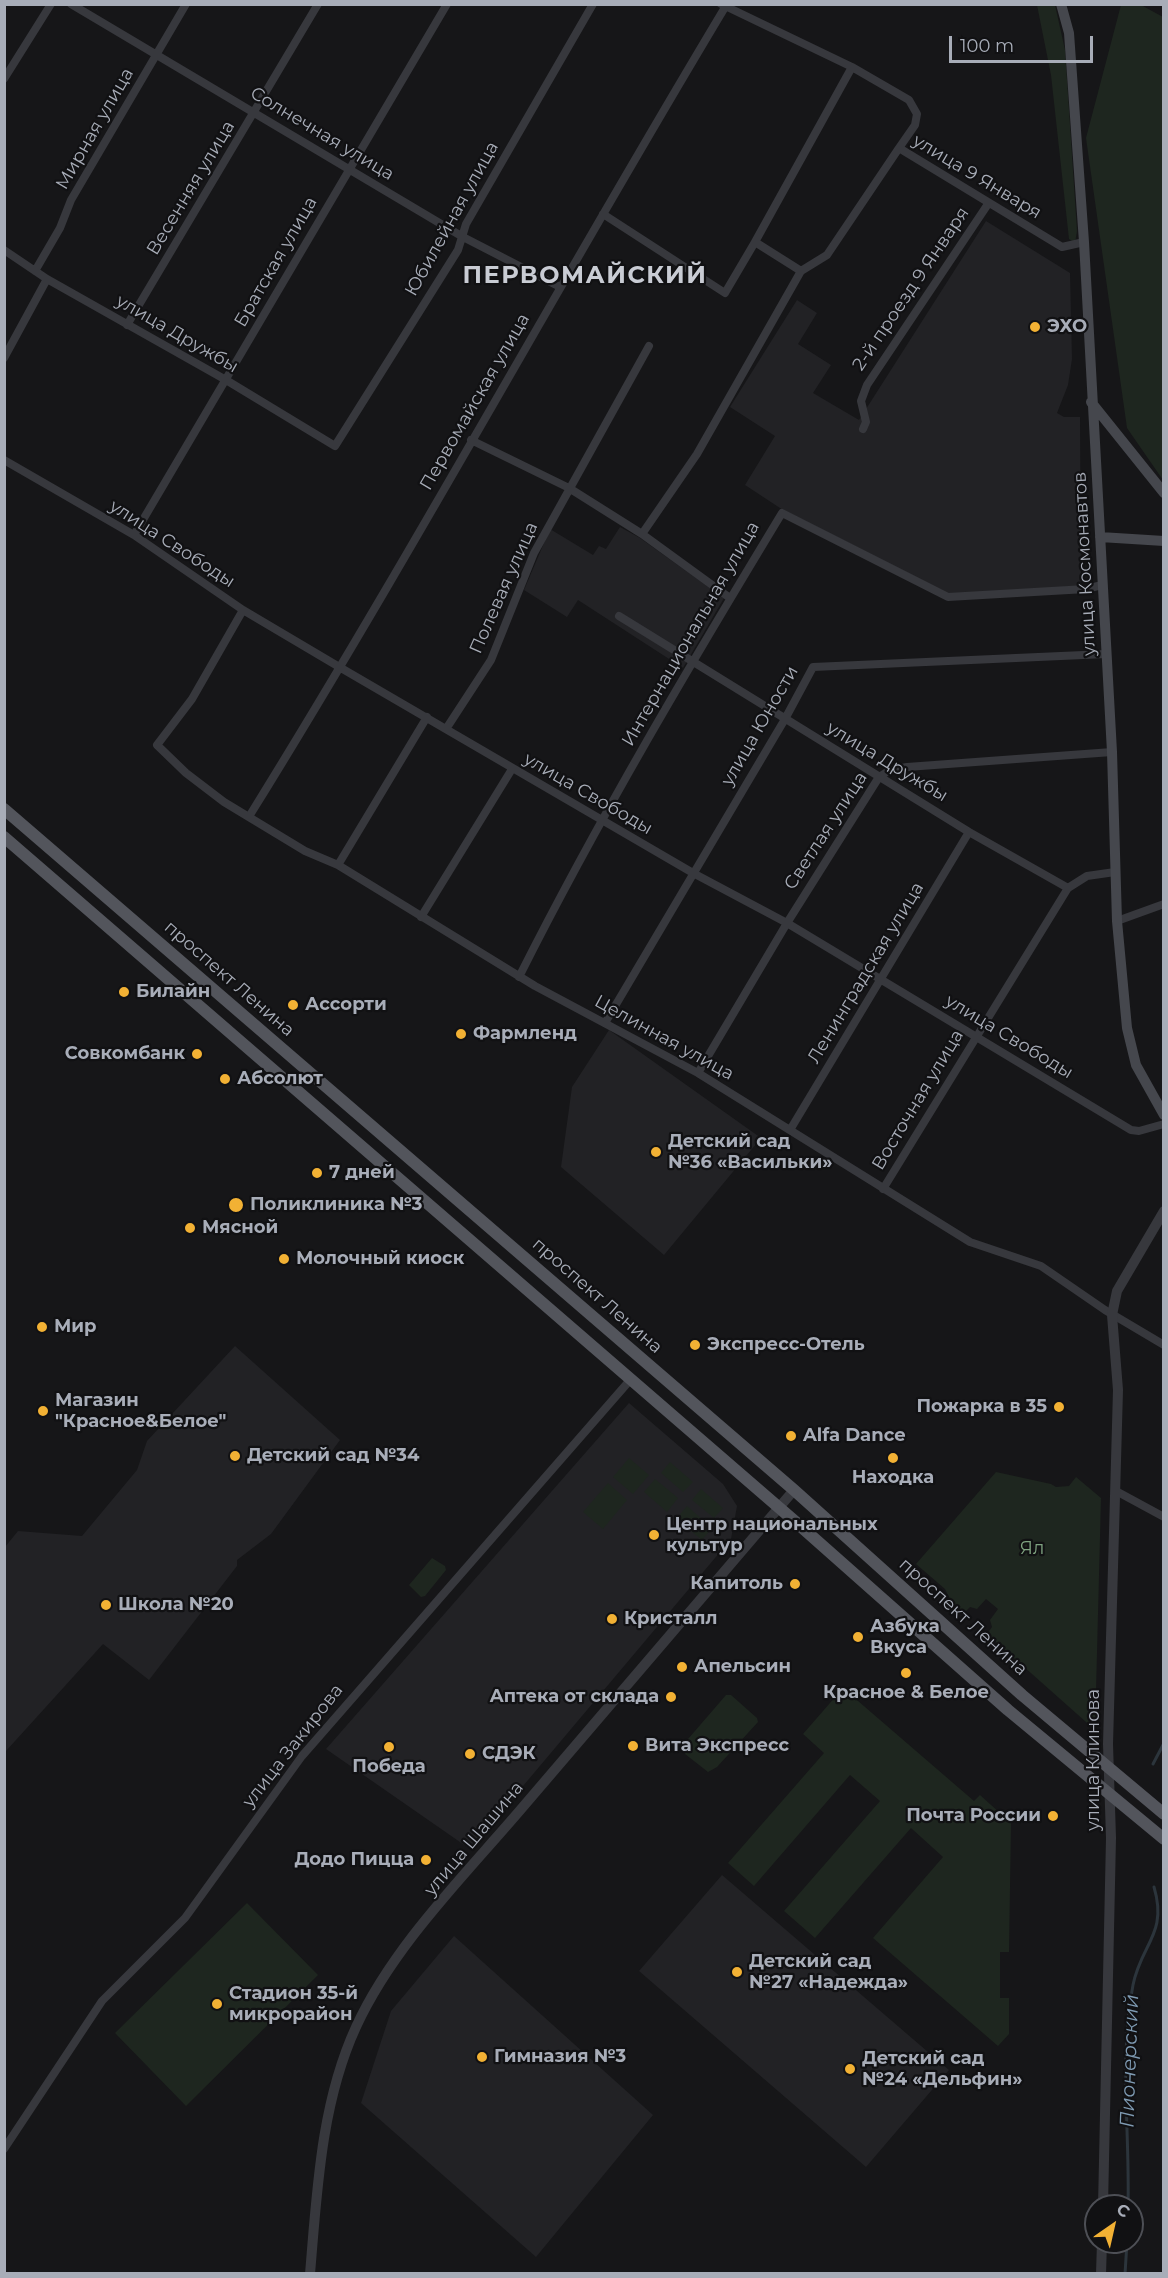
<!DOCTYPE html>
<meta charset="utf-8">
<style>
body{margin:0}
#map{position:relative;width:1168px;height:2278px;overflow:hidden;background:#161618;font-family:Montserrat,sans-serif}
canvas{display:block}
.frame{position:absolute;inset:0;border:6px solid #a8adb8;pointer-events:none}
.north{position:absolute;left:1084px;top:2194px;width:60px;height:60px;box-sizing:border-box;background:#111113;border:2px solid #4d4f55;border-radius:50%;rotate:34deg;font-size:16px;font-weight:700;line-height:24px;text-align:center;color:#a8adb8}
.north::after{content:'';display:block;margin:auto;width:21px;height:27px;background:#f2b134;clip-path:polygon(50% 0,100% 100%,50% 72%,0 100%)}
.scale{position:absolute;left:949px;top:36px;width:144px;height:27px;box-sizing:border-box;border:3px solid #a8adb8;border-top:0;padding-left:8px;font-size:18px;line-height:21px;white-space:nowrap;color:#a8adb8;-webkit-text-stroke:4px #111113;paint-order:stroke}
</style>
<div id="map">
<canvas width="1168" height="2278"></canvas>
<div class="frame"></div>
<div class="north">С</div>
<div class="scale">100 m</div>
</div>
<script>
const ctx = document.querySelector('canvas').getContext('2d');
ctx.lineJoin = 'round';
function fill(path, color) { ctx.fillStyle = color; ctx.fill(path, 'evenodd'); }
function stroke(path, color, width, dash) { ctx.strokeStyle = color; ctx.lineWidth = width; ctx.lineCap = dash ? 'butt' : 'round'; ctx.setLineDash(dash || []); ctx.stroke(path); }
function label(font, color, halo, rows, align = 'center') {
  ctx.font = font + ' Montserrat,sans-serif'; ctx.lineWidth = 4.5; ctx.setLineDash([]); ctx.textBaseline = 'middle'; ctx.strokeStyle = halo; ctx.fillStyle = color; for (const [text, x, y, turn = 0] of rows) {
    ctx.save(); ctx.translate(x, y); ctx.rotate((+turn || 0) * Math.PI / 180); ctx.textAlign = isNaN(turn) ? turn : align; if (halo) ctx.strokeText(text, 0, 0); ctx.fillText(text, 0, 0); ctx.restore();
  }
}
fill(new Path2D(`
 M 986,221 L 1070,273 L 1072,359 L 1068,385 L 1057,413 L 1064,417 L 1080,417 L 1081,586 L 949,594 L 780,508 L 745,485 L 775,436 L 730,407 L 797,300 L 817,313 L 798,344 L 831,365 L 813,393 L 859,420 Z
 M 620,527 L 640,538 L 724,598 L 683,668 L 578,600 L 567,617 L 524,590 L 550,529 L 593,555 L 599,546 L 606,549 Z
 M 609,1030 L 761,1138 L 664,1255 L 561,1167 L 572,1087 Z
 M 235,1346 L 340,1440 L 271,1534 L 237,1560 L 237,1566 L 149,1680 L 103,1644 L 6,1751 L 5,1547 L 18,1531 L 82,1536 L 137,1470 L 147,1441 Z
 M 629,1403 L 723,1484 L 737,1506 L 731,1539 L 470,1849 L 326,1749 Z
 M 722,1875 L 949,2070 L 866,2167 L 639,1971 Z
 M 454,1936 L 653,2115 L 536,2257 L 361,2103 L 391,2011 Z`), '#222225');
fill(new Path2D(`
 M 1037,5 L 1055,5 L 1065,50 L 1077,231 L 1075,243 L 1069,239 L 1051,75 Z
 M 1121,5 L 1141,5 L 1163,17 L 1163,480 L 1127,428 L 1086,138 Z
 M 629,1458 L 649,1475 L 633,1494 L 613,1477 Z
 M 670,1462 L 693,1482 L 683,1492 L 661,1473 Z
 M 996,1472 L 1051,1484 L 1056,1487 L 1069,1486 L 1076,1477 L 1101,1498 L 1095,1730 L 987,1634 L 992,1627 L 990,1620 L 998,1609 L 986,1599 L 977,1609 L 970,1607 L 964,1613 L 951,1601 L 945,1589 L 916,1564 Z
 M 655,1479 L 678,1498 L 667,1512 L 644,1492 Z
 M 608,1483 L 627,1500 L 603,1529 L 583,1512 Z
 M 701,1489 L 723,1508 L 714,1518 L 692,1500 Z
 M 687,1506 L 712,1528 L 702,1540 L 676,1519 Z
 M 432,1558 L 445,1566 L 446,1570 L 425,1596 L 421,1597 L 409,1585 Z
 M 843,1688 L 974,1801 L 980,1795 L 1011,1823 L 1009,1952 L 1000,1952 L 1000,1998 L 1009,1998 L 1009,2034 L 998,2046 L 873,1938 L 943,1857 L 911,1828 L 815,1938 L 784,1911 L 880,1801 L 850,1775 L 754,1886 L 728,1863 L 824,1753 L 803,1734 Z
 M 726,1695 L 731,1695 L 757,1718 L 758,1722 L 717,1767 L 708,1772 L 685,1754 L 682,1746 Z
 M 247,1903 L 318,1975 L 186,2106 L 115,2033 Z`), '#1e261f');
stroke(new Path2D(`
 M 1153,1764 L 1164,1743
 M 1128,2206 C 1130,2133 1119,2057 1133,1985 C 1141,1944 1168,1934 1154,1887
 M 1125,2274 L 1127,2242`), '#2c353c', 3);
stroke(new Path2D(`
 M 71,4 L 463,237 L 560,287
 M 721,4 L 852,67 L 909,100 L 917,114 L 915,125 L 899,148
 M 4,79 L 51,4
 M 603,214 L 725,293 L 755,242 L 801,271 L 697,454 L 642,534
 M 755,242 L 852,67
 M 4,250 L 47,279 L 226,380 L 335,446 L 458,250 L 466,224 L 593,4
 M 35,271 L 60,228 L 71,200 L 186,4
 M 801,271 L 827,255 L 899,148 L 1062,247 L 1084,242
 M 127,325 L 318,4
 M 4,358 L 47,279
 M 863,429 L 866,422 L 861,401 L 867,385 L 988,204
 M 471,440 L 569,488 L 642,534 L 730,598
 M 4,460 L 134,535 L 243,610 L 341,668 L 693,873 L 787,923 L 1131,1130 L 1139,1131 L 1164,1124
 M 134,535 L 447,4
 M 243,610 L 192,699 L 157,745 L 186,773 L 224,802 L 305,851 L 338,865 L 535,986 L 698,1073 L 970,1242 L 1041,1266 L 1105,1310 L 1164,1345
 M 619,616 L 969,832 L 1068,888
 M 446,729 L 491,660 L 534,553 L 649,346
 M 250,815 C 415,549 565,273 727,4
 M 338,865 L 427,717
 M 421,917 L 512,769
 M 1117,921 L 1164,904
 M 519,977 C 599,818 690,665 782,513 L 948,597 L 1086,589 L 1102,585
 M 605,1023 L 785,719 L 813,667 L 1106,654
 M 698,1073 L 787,923 L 879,777 L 890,770 L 907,767 L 1112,752
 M 790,1130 L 969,832
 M 883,1189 L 1068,888 L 1087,876 L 1115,872
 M 1116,1491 L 1164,1517
 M 4,2149 L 102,2001 L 185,1918 L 302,1756 L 631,1379`), '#37383d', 8);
stroke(new Path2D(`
 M 1103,2206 L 1111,1838 L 1108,1744 L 1118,1390 L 1112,1315 L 1117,1291 L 1164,1211
 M 310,2274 C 317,2191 321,2103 356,2027 C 393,1946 465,1875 522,1808 C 613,1702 703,1596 794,1490
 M 1101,2274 L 1102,2242`), '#37383d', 10);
stroke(new Path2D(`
 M 1061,4 L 1069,33 L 1084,242 L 1112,752 L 1117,921 L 1127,1028 L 1136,1065 L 1164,1115
 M 1091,402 L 1164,493
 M 1100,537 L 1164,541`), '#45474d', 10);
stroke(new Path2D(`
 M 4,809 L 794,1490 L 1022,1695 L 1164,1814
 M 4,837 L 798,1524 L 1008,1710 L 1164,1839`), '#53555c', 12);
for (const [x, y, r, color] of [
 [1035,327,6,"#f2b134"],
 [124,992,6,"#f2b134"],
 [293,1005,6,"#f2b134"],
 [461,1034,6,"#f2b134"],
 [197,1054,6,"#f2b134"],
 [225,1079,6,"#f2b134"],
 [656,1152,6,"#f2b134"],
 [317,1173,6,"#f2b134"],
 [236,1205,8,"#f2b134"],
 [190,1228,6,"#f2b134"],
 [284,1259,6,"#f2b134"],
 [42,1327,6,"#f2b134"],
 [695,1345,6,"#f2b134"],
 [1059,1407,6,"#f2b134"],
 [43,1411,6,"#f2b134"],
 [791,1436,6,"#f2b134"],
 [235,1456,6,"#f2b134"],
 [893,1458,6,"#f2b134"],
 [654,1535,6,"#f2b134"],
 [795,1584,6,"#f2b134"],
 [106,1605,6,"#f2b134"],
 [612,1619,6,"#f2b134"],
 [858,1637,6,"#f2b134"],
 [682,1667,6,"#f2b134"],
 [906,1673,6,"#f2b134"],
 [671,1697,6,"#f2b134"],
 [633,1746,6,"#f2b134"],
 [389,1747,6,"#f2b134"],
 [470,1754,6,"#f2b134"],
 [1053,1816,6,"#f2b134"],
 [426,1860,6,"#f2b134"],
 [737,1972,6,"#f2b134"],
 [217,2004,6,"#f2b134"],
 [482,2057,6,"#f2b134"],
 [850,2069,6,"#f2b134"]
]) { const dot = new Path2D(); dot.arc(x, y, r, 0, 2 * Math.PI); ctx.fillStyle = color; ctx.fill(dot); stroke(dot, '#111113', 2); }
label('18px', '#a8adb8', '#111113', [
 ["Мирная улица",95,129,-60],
 ["Солнечная улица",322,134,31],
 ["улица 9 Января",977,177,31],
 ["Весенняя улица",191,188,-59],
 ["Юбилейная улица",452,219,-61],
 ["Братская улица",276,262,-60],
 ["2-й проезд 9 Января",911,289,-56],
 ["улица Дружбы",177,334,30],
 ["Первомайская улица",475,402,-60],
 ["улица Свободы",172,544,33],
 ["улица Космонавтов",1085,564,-93],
 ["Полевая улица",504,588,-66],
 ["Интернациональная улица",691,634,-60],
 ["улица Юности",760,726,-60],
 ["улица Дружбы",887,762,31],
 ["улица Свободы",588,794,30],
 ["Светлая улица",826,831,-57],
 ["Ленинградская улица",866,973,-59],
 ["проспект Ленина",229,979,41],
 ["улица Свободы",1009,1037,31],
 ["Целинная улица",664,1038,29],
 ["Восточная улица",918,1100,-59],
 ["проспект Ленина",597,1296,41],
 ["проспект Ленина",963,1617,42],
 ["улица Закирова",293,1746,-52],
 ["улица Клинова",1094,1760,-90],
 ["улица Шашина",474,1839,-50]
]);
label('bold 18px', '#a8adb8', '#111113', [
 ["ЭХО",1047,327],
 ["Билайн",136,992],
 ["Ассорти",305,1005],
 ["Фармленд",473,1034],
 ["Совкомбанк",185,1054,"right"],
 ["Абсолют",237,1079],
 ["Детский сад",668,1142],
 ["№36 «Васильки»",668,1163],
 ["7 дней",329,1173],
 ["Поликлиника №3",250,1205],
 ["Мясной",202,1228],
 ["Молочный киоск",296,1259],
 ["Мир",54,1327],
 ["Экспресс-Отель",707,1345],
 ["Магазин",55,1401],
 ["\"Красное&Белое\"",55,1422],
 ["Пожарка в 35",1047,1407,"right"],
 ["Alfa Dance",803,1436],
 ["Детский сад №34",247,1456],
 ["Находка",893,1478,"center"],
 ["Центр национальных",666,1525],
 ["культур",666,1546],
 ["Капитоль",783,1584,"right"],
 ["Школа №20",118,1605],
 ["Кристалл",624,1619],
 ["Азбука",870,1627],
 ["Вкуса",870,1648],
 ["Апельсин",694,1667],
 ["Красное & Белое",906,1693,"center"],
 ["Аптека от склада",659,1697,"right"],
 ["Вита Экспресс",645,1746],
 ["СДЭК",482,1754],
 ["Победа",389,1767,"center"],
 ["Почта России",1041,1816,"right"],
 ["Додо Пицца",414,1860,"right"],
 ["Детский сад",749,1962],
 ["№27 «Надежда»",749,1983],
 ["Стадион 35-й",229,1994],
 ["микрорайон",229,2015],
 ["Гимназия №3",494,2057],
 ["Детский сад",862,2059],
 ["№24 «Дельфин»",862,2080]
], 'left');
label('18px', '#7fa381', '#111113', [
 ["Ял",1032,1549]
]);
label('italic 20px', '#7f9bb3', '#111113', [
 ["Пионерский",1130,2061,-88]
]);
ctx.letterSpacing = '1.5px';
label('bold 24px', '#c9ccd4', '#111113', [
 ["ПЕРВОМАЙСКИЙ",585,276]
]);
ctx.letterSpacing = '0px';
</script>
